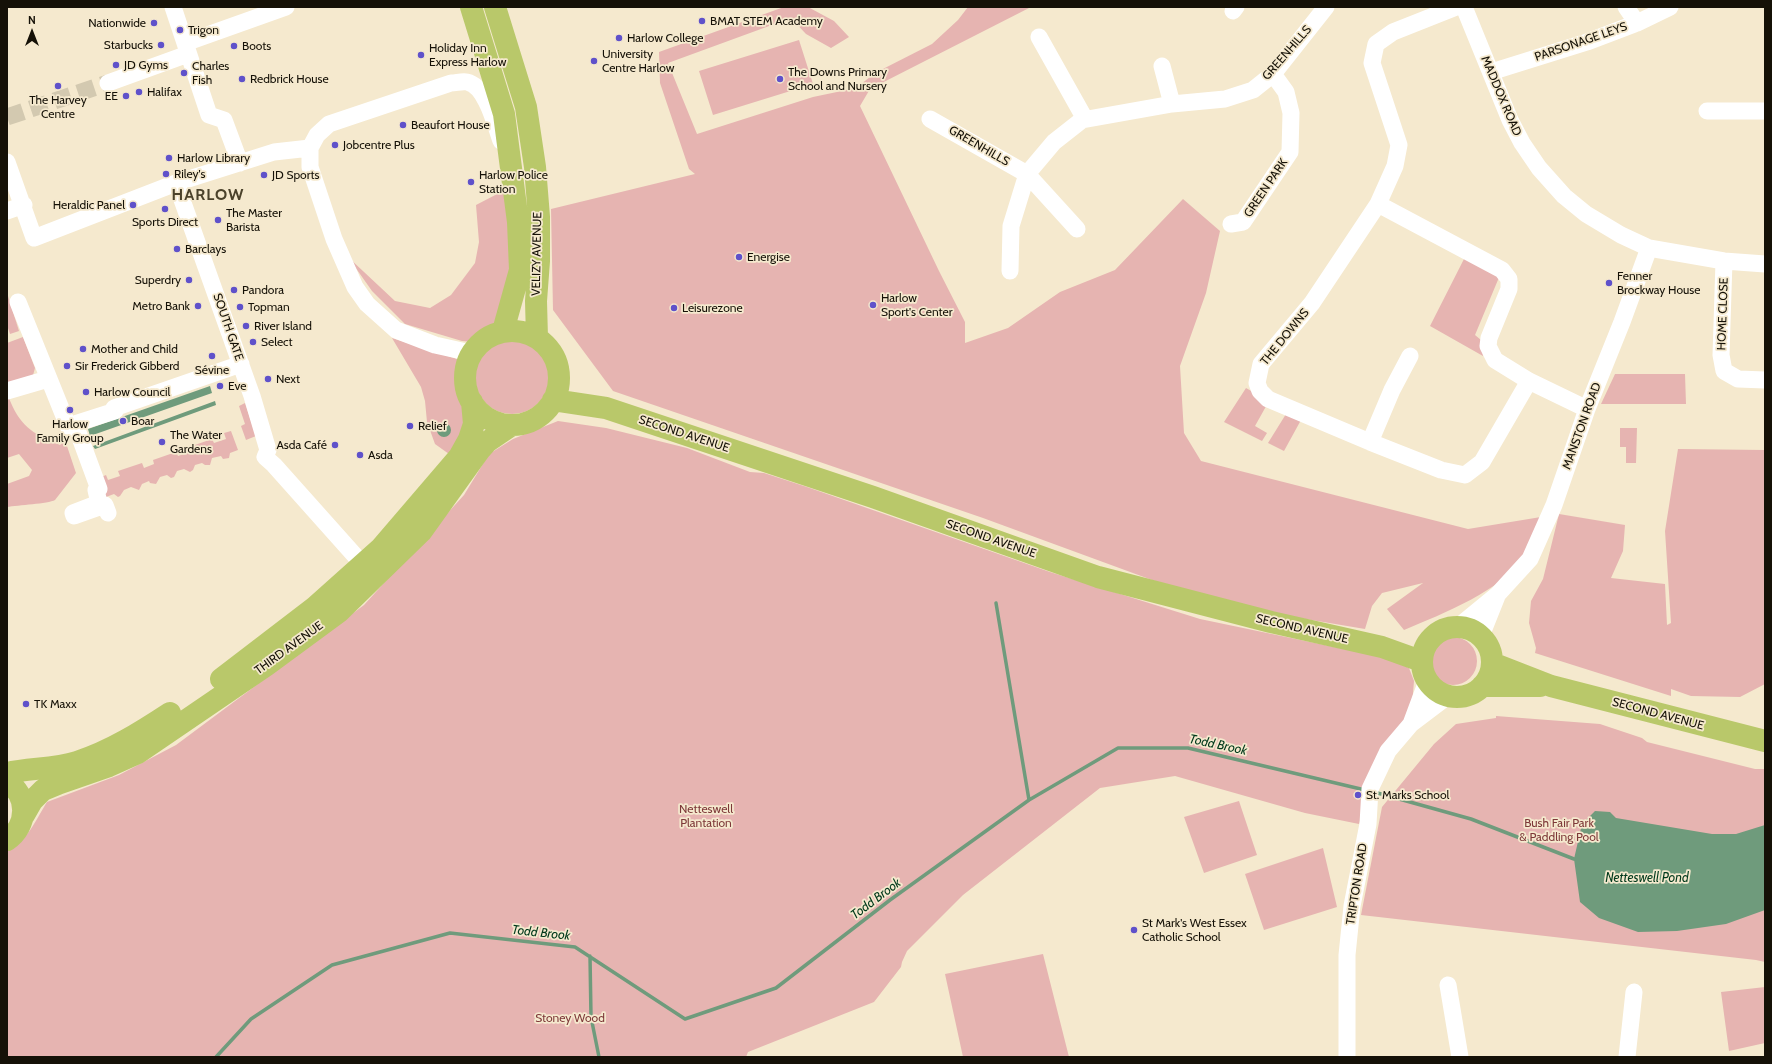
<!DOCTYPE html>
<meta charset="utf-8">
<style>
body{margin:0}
#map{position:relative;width:1772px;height:1064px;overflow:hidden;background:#f5e9ce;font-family:Cabin,sans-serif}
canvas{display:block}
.frame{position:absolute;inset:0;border:8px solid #151107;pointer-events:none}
.north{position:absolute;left:12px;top:12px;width:40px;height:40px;-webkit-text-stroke:3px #f5e9ce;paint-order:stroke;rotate:0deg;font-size:11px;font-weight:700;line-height:16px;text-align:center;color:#151107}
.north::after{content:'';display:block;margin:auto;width:14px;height:18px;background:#151107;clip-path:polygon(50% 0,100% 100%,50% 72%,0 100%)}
</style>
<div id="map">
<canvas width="1772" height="1064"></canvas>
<div class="frame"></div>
<div class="north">N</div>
</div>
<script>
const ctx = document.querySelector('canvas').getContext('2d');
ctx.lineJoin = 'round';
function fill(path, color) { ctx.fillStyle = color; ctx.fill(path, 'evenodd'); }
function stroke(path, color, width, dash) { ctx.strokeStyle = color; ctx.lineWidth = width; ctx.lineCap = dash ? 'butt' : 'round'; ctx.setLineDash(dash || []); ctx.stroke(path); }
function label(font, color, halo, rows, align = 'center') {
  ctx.font = font + ' Cabin,sans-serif'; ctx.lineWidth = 3.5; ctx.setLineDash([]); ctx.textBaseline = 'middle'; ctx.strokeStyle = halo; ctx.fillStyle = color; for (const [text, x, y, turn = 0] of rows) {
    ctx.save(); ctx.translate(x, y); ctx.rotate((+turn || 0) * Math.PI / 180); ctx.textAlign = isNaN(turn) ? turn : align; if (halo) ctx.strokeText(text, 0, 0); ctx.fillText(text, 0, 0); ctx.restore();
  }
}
fill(new Path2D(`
 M 784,7 L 808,7 L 834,21 L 849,37 L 831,48 L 806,34 L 791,18 L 668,63 L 697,134 L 813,97 L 856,88 L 875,73 L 932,44 L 958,20 L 968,7 L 1031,7 L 870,89 L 860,106 L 939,271 L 965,322 L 965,343 L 1008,328 L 1060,292 L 1115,270 L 1183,199 L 1220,231 L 1206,293 L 1180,366 L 1184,433 L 1201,461 L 1468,529 L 1547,516 C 1541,528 1536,544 1528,555 C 1500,591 1445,613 1404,630 L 1387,609 L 1423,583 L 1382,593 L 1372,606 L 1365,629 L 1252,610 L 1152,580 L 983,518 L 613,391 L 553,310 L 551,209 L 695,174 L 689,169 L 660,83 L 659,52 Z
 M 799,40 L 813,84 L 713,115 L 699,71 Z
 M 503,191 L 514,248 L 501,317 L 473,342 L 462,341 L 405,324 L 372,291 L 348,257 L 395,301 L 430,308 L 451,295 L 475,263 L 479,242 L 476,205 Z
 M 1465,257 L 1500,275 L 1475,335 L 1481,340 L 1483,356 L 1430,326 Z
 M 8,296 L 19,331 L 10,334 L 7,325 L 7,297 Z
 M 23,337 L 35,368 L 32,379 L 7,388 L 7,343 Z
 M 392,338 L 460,360 L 458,383 L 467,409 L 467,435 L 449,454 L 435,444 L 427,422 L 425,401 L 421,387 Z
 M475 377a37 37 0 1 1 74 0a37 37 0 1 1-74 0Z
 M 1615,374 L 1685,374 L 1686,404 L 1601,404 Z
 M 1246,388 L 1269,401 L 1255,426 L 1267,433 L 1262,441 L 1224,422 Z
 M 7,396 L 8,396 C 20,426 31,433 60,445 L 65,440 L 76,473 L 55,500 C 48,504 18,505 7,507 L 7,484 L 29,476 L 32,470 L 19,454 L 7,458 Z
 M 245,403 L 256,436 L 246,440 L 241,426 L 245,424 L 239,406 Z
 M 1286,414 L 1301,420 L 1284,451 L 1268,443 Z
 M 558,421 L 606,428 L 687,448 L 750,472 L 764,473 L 807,487 L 1050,572 L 1200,619 L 1387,658 L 1409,668 L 1414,681 L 1412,706 L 1370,789 L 1359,824 L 1305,813 L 1175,776 L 1100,788 L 963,895 L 907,951 L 902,962 L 901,967 L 874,1002 L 748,1052 L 746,1057 L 7,1057 L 7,849 C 25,846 38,816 47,802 L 119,775 L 176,745 L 364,605 L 464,495 L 489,454 L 513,439 Z
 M 1620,428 L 1637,428 L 1636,463 L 1626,463 L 1626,447 L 1620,447 Z
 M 231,431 L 238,450 L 230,453 L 229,458 L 223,459 L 221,456 L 212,458 L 210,465 L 205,465 L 202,463 L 195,465 L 193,470 L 190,472 L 184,469 L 177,471 L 174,477 L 171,478 L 167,475 L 160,477 L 156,484 L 150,483 L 149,481 L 142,484 L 139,490 L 131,487 L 124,490 L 120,496 L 118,497 L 114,494 L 106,497 L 99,478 L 106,475 L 108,480 L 120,476 L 118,471 L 142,463 L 144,468 L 154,464 L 153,460 L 176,452 L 178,456 L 190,452 L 189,447 L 212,439 L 214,443 L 226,439 L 224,433 Z
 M 1678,449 L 1765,450 L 1765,684 L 1740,697 L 1691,696 L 1671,689 L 1671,696 L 1535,653 L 1536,648 L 1529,623 L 1531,601 L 1543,579 L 1559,514 L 1625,525 L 1623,551 L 1611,578 L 1665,584 L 1667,625 L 1671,623 L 1665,531 Z
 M1429 661a24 24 0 1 1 48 0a24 24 0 1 1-48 0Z
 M 1496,716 L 1600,724 L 1642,738 L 1647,742 L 1755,769 L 1765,769 L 1765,962 L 1756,960 L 1361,915 L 1382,807 L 1434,744 L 1456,724 L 1496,718 Z
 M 1239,801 L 1257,855 L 1204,873 L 1184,817 Z
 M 1323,848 L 1337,907 L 1264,930 L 1245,874 Z
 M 1043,954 L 1069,1057 L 963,1057 L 945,974 Z
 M 1765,987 L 1765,1043 L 1729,1051 L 1721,992 Z`), '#e6b4b1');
fill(new Path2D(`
 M 210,386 L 212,393 L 90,436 L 88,429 Z
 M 215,401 L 216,405 L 95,449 L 93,446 Z
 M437 430a7 7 0 1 1 14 0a7 7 0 1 1-14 0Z
 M 1595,811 L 1610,812 L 1616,818 L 1712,834 L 1736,834 L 1765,825 L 1765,910 L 1726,924 L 1677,931 L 1638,932 L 1599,918 L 1580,902 L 1574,859 L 1582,824 Z`), '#6f9b7c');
stroke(new Path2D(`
 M 996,603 L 1029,800
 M 1374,792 L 1471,819 L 1574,859
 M 590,956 L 591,1017 L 599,1057
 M 216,1057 L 251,1019 L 332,965 L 450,933 L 575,947 L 685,1019 L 776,988 L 890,900 L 1029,800 L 1118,748 L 1188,748 L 1365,790`), '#6f9b7c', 3.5);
stroke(new Path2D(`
 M 7,117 L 108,83`), '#d3c9b0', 17, [17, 8]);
stroke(new Path2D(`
 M 173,7 L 209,115 L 224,120 L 240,163
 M 1456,7 L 1393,32 L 1376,44 L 1372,63 L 1399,145 L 1395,166 L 1378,204 L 1312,303 L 1261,364 L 1257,383 L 1260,391 L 1268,399 L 1370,442 L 1441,470 L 1465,475 L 1482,462 L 1529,381
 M 1464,7 L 1510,120 L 1522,143 L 1539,168 L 1564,196 L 1586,214 L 1621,235 L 1649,248 L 1724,261 L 1765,264
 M 1626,7 L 1637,23
 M 1233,11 L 1236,7
 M 1039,37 L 1085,119
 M 185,43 L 286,7
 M 1162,66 L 1172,104
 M 1491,72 L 1587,42 L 1637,23 L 1670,7
 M 108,83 L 188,54
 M 1707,111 L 1765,111
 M 930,119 L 1027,174 L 1077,229
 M 7,162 L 34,238 L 176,183 L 274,152 L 310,148
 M 176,183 L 252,396 L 268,450 L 265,457 L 274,465 L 357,558
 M 1378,204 L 1502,270 L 1509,279 L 1509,289 L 1489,338 L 1488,346 L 1495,360 L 1529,381 L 1587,409
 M 7,211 L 24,205
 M 1231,224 L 1243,222 L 1290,152 L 1291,113 L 1286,92 L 1273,74
 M 1724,261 L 1721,355 L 1724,371 L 1738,379 L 1765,380
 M 1010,271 L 1011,226 L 1027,174 L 1054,142 L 1082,120 L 1172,104 L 1225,99 L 1253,90 L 1273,74 L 1326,7
 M 18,302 L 68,426 L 115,411 L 114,408 L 241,364
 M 471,353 L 435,345 L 396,330 L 367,304 L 355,287 L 334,239 L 310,167 L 310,148 L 317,135 L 329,124 L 451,83 C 456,83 462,81 467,82 C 486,86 495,124 501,141
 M 7,391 L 48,379
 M 75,424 L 99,489 L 96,490 L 99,503 L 73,513 L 74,516 L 105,505 L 108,513
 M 1370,442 L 1392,390 L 1410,356
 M 1459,626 L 1498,594 L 1530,559 L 1554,505 L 1587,409 L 1622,322 L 1649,248
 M 1481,636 L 1497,596
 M 1411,724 L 1427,681
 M 1448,985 L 1460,1057
 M 1347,1057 L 1347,955 L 1352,906 L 1368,824 L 1370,789 L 1388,751 L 1411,724 L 1448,696
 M 1627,1057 L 1634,992`), '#fff', 17);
stroke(new Path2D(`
 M 471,7 L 504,114 L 518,222 L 520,270 L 503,331
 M 495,7 L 526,107 L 535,167 L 539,217 L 539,261 L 536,301 L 537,338
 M465 378a47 47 0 1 1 94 0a47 47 0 1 1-94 0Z
 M 553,400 L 606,408 L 873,497 L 1098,577 L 1271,622 L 1382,647 L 1421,661
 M1422 662a35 35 0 1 1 70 0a35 35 0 1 1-70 0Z
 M 1492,663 L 1551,686 L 1765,741
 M 221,679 L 315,607 L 381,548 L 459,457 L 469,439 L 474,424 L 472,402
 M 1482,686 L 1540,686
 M 7,773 C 30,768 55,769 77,762 C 111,751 141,732 170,713
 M 7,782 C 29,795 28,826 7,840
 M 24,815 L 32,801 L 43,790 L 60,783 L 109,766 L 138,753 L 267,665 L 339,612 L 421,532 L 479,451 L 487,442 L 512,425`), '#b9c86a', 22);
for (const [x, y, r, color] of [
 [702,21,4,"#5f51ca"],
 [154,23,4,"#5f51ca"],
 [180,30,4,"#5f51ca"],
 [619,38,4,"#5f51ca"],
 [161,45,4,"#5f51ca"],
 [234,46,4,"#5f51ca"],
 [421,55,4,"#5f51ca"],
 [594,61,4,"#5f51ca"],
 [116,65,4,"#5f51ca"],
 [184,73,4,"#5f51ca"],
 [242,79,4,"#5f51ca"],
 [780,79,4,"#5f51ca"],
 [58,86,4,"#5f51ca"],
 [139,92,4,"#5f51ca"],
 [126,96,4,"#5f51ca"],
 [403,125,4,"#5f51ca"],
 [335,145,4,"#5f51ca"],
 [169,158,4,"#5f51ca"],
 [166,174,4,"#5f51ca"],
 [264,175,4,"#5f51ca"],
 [471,182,4,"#5f51ca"],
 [133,205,4,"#5f51ca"],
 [165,209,4,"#5f51ca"],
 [218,220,4,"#5f51ca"],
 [177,249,4,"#5f51ca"],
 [739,257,4,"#5f51ca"],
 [189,280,4,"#5f51ca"],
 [1609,283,4,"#5f51ca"],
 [234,290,4,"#5f51ca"],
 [873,305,4,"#5f51ca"],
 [198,306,4,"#5f51ca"],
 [240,307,4,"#5f51ca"],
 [674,308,4,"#5f51ca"],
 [246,326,4,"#5f51ca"],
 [253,342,4,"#5f51ca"],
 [83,349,4,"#5f51ca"],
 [212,356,4,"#5f51ca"],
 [67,366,4,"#5f51ca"],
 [268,379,4,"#5f51ca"],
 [220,386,4,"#5f51ca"],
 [86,392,4,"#5f51ca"],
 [70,410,4,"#5f51ca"],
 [123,421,4,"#5f51ca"],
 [410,426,4,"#5f51ca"],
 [162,442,4,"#5f51ca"],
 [335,445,4,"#5f51ca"],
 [360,455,4,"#5f51ca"],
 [26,704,4,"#5f51ca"],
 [1358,795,4,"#5f51ca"],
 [1134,930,4,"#5f51ca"]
]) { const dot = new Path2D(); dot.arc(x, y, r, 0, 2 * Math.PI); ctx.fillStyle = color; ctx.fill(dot); stroke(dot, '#f5e9ce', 1.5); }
label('12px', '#151107', '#f5e9ce', [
 ["BMAT STEM Academy",710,21],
 ["Nationwide",146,23,"right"],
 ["Trigon",188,30],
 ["Harlow College",627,38],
 ["Starbucks",153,45,"right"],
 ["Boots",242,46],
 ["Holiday Inn",429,48],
 ["Express Harlow",429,62],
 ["University",602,54],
 ["Centre Harlow",602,68],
 ["JD Gyms",124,65],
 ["Charles",192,66],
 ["Fish",192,80],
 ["The Downs Primary",788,72],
 ["School and Nursery",788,86],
 ["Redbrick House",250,79],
 ["Halifax",147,92],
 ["EE",118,96,"right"],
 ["The Harvey",58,100,"center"],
 ["Centre",58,114,"center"],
 ["Beaufort House",411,125],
 ["Jobcentre Plus",343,145],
 ["Harlow Library",177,158],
 ["Riley's",174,174],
 ["JD Sports",272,175],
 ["Harlow Police",479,175],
 ["Station",479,189],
 ["Heraldic Panel",125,205,"right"],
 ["The Master",226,213],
 ["Barista",226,227],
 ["Sports Direct",165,222,"center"],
 ["Barclays",185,249],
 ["Energise",747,257],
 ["Fenner",1617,276],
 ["Brockway House",1617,290],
 ["Superdry",181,280,"right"],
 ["Pandora",242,290],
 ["Harlow",881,298],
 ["Sport's Center",881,312],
 ["Metro Bank",190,306,"right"],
 ["Topman",248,307],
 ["Leisurezone",682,308],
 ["River Island",254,326],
 ["Select",261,342],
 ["Mother and Child",91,349],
 ["Sir Frederick Gibberd",75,366],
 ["Sévine",212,370,"center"],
 ["Next",276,379],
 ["Eve",228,386],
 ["Harlow Council",94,392],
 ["Boar",131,421],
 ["Harlow",70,424,"center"],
 ["Family Group",70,438,"center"],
 ["Relief",418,426],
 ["The Water",170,435],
 ["Gardens",170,449],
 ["Asda Café",327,445,"right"],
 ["Asda",368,455],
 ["TK Maxx",34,704],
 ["St. Marks School",1366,795],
 ["St Mark's West Essex",1142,923],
 ["Catholic School",1142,937]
], 'left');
label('12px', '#151107', '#f5e9ce', [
 ["PARSONAGE LEYS",1581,42,-19],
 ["GREENHILLS",1287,53,-49],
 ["MADDOX ROAD",1501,96,67],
 ["GREENHILLS",979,146,30],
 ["GREEN PARK",1266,188,-56],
 ["VELIZY AVENUE",537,254,-89],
 ["HOME CLOSE",1723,314,-88],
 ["SOUTH GATE",228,327,71],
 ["THE DOWNS",1285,337,-51],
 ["MANSTON ROAD",1582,426,-70],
 ["SECOND AVENUE",684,434,18],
 ["SECOND AVENUE",991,539,19],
 ["SECOND AVENUE",1302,629,13],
 ["THIRD AVENUE",289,648,-36],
 ["SECOND AVENUE",1658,714,15],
 ["TRIPTON ROAD",1357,884,-81]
]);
label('12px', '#7e3939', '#f5e9ce', [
 ["Netteswell",706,809],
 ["Plantation",706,823],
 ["Bush Fair Park",1559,823],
 ["& Paddling Pool",1559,837],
 ["Stoney Wood",570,1018]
]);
label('italic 13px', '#00391b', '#f5e9ce', [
 ["Todd Brook",1218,745,12],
 ["Netteswell Pond",1647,878],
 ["Todd Brook",876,899,-37],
 ["Todd Brook",541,933,6]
]);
ctx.letterSpacing = '1px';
label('bold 16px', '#4b422b', '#f5e9ce', [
 ["HARLOW",208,195]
]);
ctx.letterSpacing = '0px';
</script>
